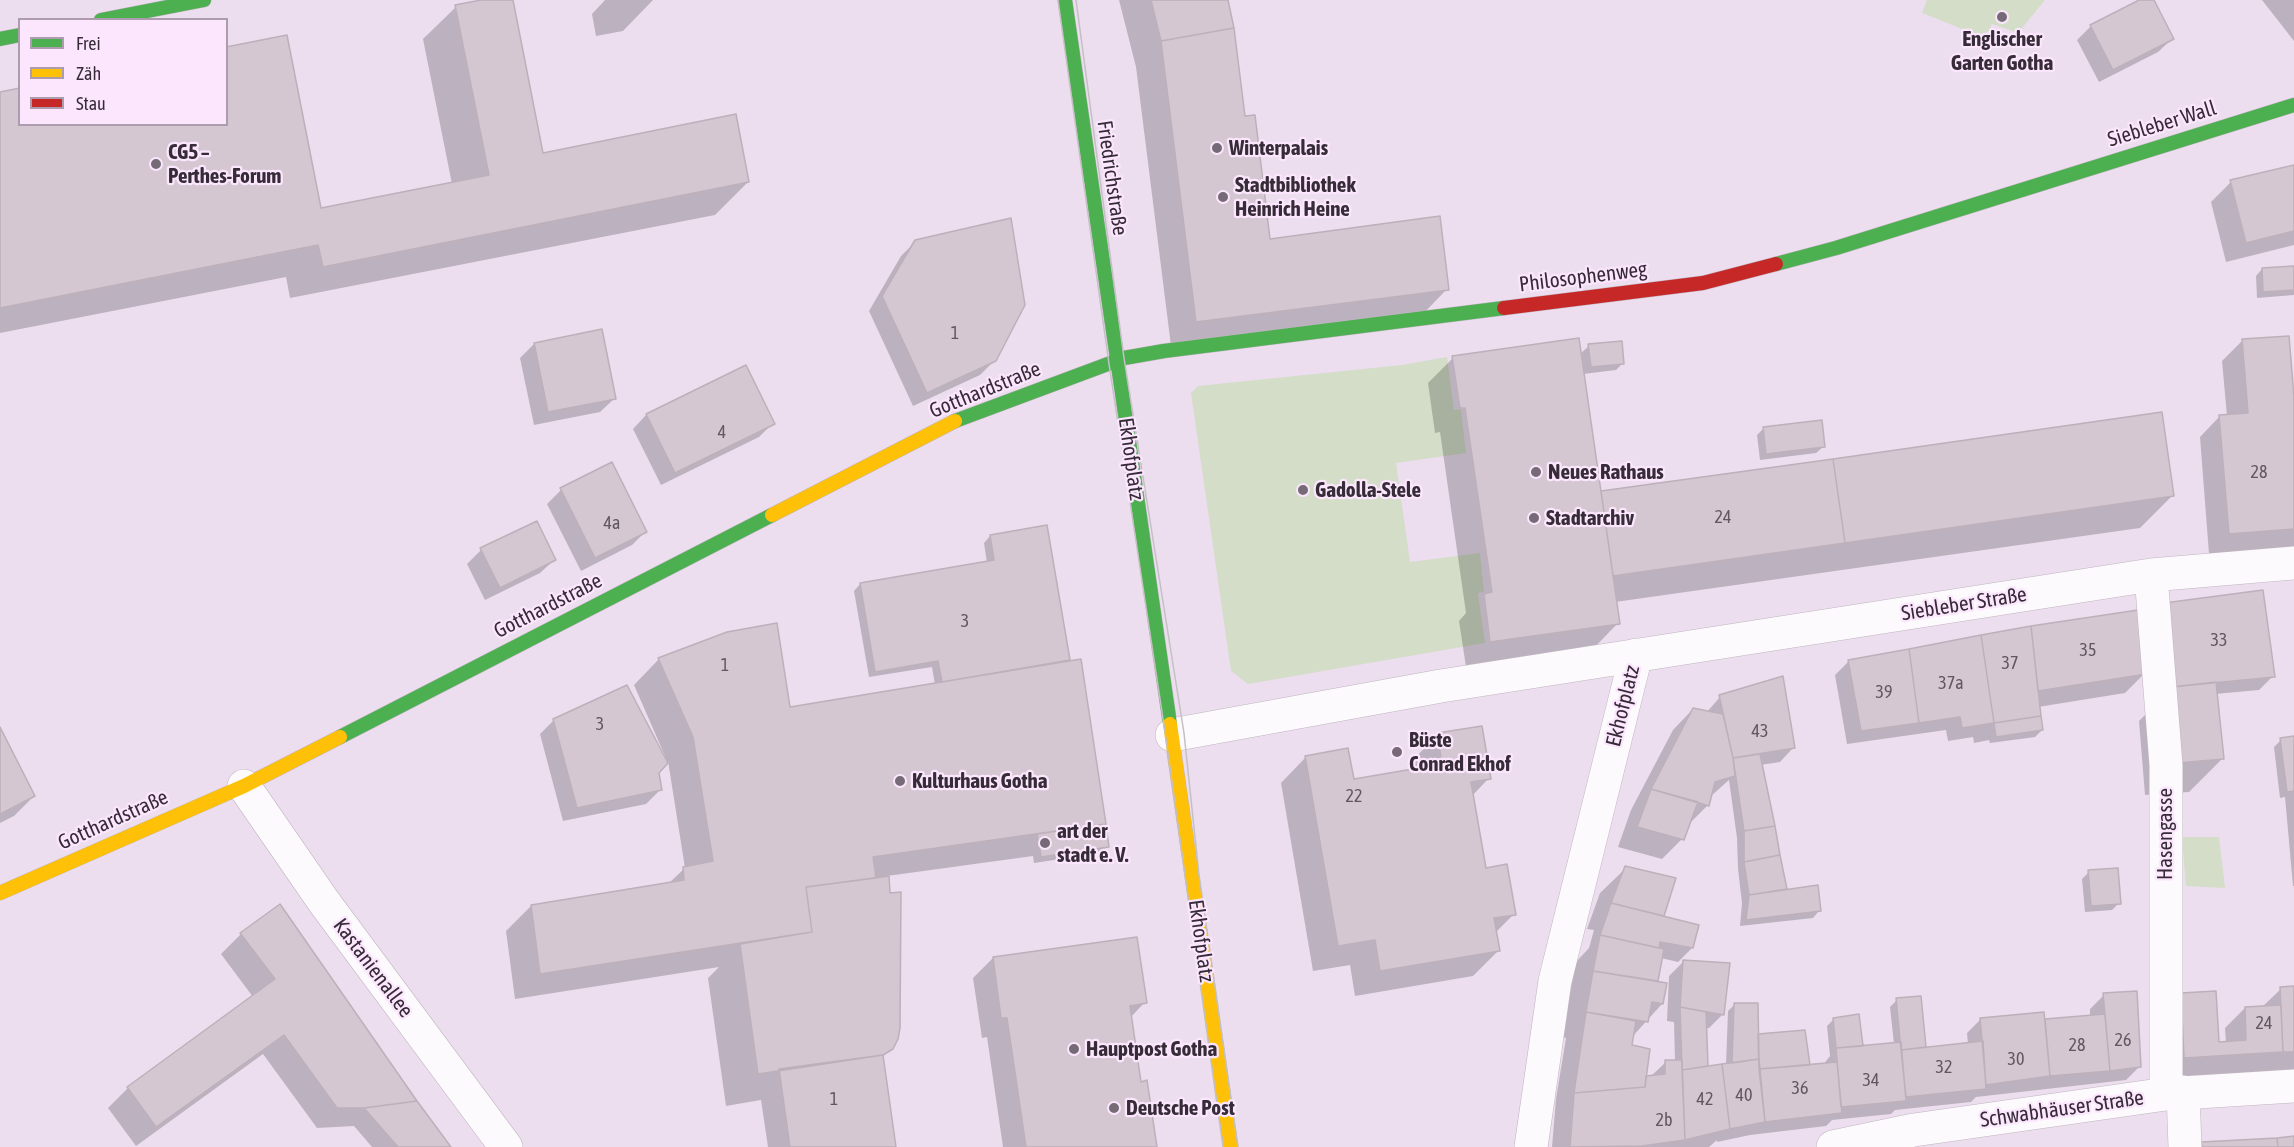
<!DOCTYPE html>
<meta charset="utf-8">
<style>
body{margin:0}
#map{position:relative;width:2294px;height:1147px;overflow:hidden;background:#ecdeee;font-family:"Asap Condensed",sans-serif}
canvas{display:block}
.legend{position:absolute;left:18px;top:18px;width:210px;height:108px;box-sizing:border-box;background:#fce6fe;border:2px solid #ad9cae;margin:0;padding:8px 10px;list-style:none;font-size:18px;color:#362c37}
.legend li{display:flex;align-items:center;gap:12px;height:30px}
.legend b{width:30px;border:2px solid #ad9cae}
</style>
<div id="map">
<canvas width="2294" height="1147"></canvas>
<ul class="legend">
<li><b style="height:8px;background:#4caf50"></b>Frei</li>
<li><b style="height:8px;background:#ffc107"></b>Zäh</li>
<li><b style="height:8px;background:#c62828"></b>Stau</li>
</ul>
</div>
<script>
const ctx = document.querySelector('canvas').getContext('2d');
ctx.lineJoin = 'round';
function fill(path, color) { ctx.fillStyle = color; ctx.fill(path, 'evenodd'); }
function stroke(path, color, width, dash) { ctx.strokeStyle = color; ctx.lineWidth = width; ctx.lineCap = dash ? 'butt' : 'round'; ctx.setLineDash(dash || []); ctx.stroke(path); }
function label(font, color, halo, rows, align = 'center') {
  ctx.font = font + ' "Asap Condensed",sans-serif'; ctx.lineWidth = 4.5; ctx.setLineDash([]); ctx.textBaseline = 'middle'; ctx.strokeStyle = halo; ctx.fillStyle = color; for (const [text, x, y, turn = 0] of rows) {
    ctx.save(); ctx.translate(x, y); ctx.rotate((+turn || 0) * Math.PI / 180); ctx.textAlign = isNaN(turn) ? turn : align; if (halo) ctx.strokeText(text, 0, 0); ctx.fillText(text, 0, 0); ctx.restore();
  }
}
fill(new Path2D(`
 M 1927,0 L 2045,0 L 2018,33 L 1992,24 L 1985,38 L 1922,13 Z
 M 1447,357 L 1454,410 L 1461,409 L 1466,453 L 1396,463 L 1410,562 L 1480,553 L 1484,592 L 1478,593 L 1485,643 L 1248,684 L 1231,671 L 1191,393 L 1198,386 L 1402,365 Z
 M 2182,837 L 2219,837 L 2225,888 L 2186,886 Z`), '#d3ddc8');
fill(new Path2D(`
 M 489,0 L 511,0 L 542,154 L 748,182 L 715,215 L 290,298 L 286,277 L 0,333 L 0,93 L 20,124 L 320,209 L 452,184 L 423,39 L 456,7 Z
 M 605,0 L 653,0 L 623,31 L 596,36 L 592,14 Z
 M 1119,0 L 1226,0 L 1244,118 L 1269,240 L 1447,289 L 1422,315 L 1171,346 L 1136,67 Z
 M 2143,0 L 2152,0 L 2172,39 L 2158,52 L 2099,82 L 2077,40 L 2091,26 Z
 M 2262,0 L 2294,0 L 2294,41 Z
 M 2294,167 L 2294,245 L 2226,262 L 2211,202 L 2231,182 Z
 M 916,241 L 995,360 L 980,375 L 913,406 L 869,311 L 901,256 Z
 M 2294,267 L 2294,295 L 2257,298 L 2256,276 L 2262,269 Z
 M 600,331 L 614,399 L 600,412 L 534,425 L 520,358 L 534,344 Z
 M 2242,341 L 2294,408 L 2294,547 L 2209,554 L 2200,437 L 2220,416 L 2227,416 L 2222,361 Z
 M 1589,346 L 1623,363 L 1616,370 L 1583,374 L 1600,493 L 2161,414 L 2173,495 L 2140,528 L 1615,602 L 1618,623 L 1593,649 L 1466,667 L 1459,621 L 1466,613 L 1440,432 L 1435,433 L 1428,383 L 1453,358 L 1580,354 Z
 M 646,415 L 773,423 L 759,437 L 661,485 L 633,429 Z
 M 1764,428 L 1823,447 L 1816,453 L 1760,460 L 1757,435 Z
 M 561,490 L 645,532 L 632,545 L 581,571 L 547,504 Z
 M 990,536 L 1069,660 L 1066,663 L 1079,661 L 1107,846 L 1101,853 L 1034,863 L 1033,856 L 887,876 L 891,1048 L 882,1058 L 895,1147 L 768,1147 L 761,1100 L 726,1106 L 708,978 L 719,967 L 515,999 L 506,931 L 531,906 L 668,884 L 685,868 L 668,761 L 657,773 L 660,790 L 646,804 L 563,821 L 540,734 L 554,720 L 663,757 L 665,756 L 634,685 L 659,659 L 789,709 L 935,685 L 932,667 L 869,677 L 854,591 L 860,584 L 987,563 L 984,543 Z
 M 481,550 L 554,560 L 540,573 L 485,600 L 467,564 Z
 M 2151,619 L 2273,676 L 2259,690 L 2215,694 L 2222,759 L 2189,792 L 2145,795 L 2139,721 L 2158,702 Z
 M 1849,661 L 2145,673 L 2125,693 L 2038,707 L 2042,730 L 2035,737 L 1990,743 L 1989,740 L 1974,743 L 1973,737 L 1948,741 L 1946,730 L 1847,744 L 1835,675 Z
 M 1720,697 L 1793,748 L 1780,762 L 1760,765 L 1786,890 L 1819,911 L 1813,918 L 1740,926 L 1742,903 L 1738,869 L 1737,838 L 1729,780 L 1710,797 L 1708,805 L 1688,825 L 1682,839 L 1662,859 L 1618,847 L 1631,810 L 1673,730 L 1693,709 L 1707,712 Z
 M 0,731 L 34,796 L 14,816 L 0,823 Z
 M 1438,734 L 1489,778 L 1472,796 L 1484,870 L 1514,914 L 1495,933 L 1499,950 L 1473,976 L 1355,996 L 1350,965 L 1313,971 L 1281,783 L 1306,757 L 1352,781 L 1414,770 L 1413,760 Z
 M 2294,737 L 2294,886 L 2293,886 L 2285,797 L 2280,798 L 2274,747 L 2281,740 Z
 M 1626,868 L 1662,915 L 1660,917 L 1692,948 L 1678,962 L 1661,958 L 1656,982 L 1662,1004 L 1632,1037 L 1630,1046 L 1644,1078 L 1650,1077 L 1666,1062 L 1675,1061 L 1674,1022 L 1667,1021 L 1669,976 L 1683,962 L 1723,1014 L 1709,1028 L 1705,1028 L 1707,1068 L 1726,1065 L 1728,1011 L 1734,1005 L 1756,1036 L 1809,1067 L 1823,1065 L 1830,1056 L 1827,1026 L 1834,1019 L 1862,1047 L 1894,1044 L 1890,1007 L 1897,1000 L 1919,998 L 1925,1049 L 1968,1044 L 1967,1033 L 1981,1019 L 2043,1020 L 2090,1016 L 2090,1009 L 2104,995 L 2140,1066 L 2126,1080 L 1976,1097 L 1971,1102 L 1895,1110 L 1891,1114 L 1832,1120 L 1826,1126 L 1750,1135 L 1717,1142 L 1717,1140 L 1709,1147 L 1552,1147 L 1556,1099 L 1566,1038 L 1561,1037 L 1576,962 L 1589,948 L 1594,930 L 1587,929 L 1600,893 Z
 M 2089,872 L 2119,903 L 2112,910 L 2085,912 L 2082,879 Z
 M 241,934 L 449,1147 L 372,1147 L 354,1126 L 317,1128 L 263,1054 L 136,1146 L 108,1108 L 128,1088 L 253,997 L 221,954 Z
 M 993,958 L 1145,1002 L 1130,1018 L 1140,1083 L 1155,1147 L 1003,1147 L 987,1037 L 982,1038 L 973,978 Z
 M 2294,988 L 2294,1071 L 2165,1077 L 2162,1015 L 2217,1043 L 2226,1043 L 2225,1028 L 2245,1008 L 2262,1007 L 2281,989 Z`), '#0003');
const building = new Path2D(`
 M 481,0 L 513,0 L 543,153 L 736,114 L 749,182 L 323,267 L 318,245 L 0,308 L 0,92 L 20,88 L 20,124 L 226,124 L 226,47 L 287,35 L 321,208 L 489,175 L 455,5 Z
 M 1151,0 L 1228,0 L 1234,28 L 1161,41 Z
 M 2139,0 L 2154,0 L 2174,39 L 2113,70 L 2090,25 Z
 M 1234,28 L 1245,116 L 1255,115 L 1270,239 L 1440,216 L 1449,290 L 1196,322 L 1161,41 Z
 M 2294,165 L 2294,231 L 2246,243 L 2230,180 Z
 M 1011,218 L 1025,305 L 996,361 L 927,393 L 882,296 L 915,240 Z
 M 2294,266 L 2294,290 L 2263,292 L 2262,268 Z
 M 602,329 L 616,399 L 548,412 L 534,343 Z
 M 2289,336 L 2294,397 L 2294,529 L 2229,534 L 2219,415 L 2248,413 L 2242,339 Z
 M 1579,338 L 1620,624 L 1490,642 L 1484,594 L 1492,592 L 1465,408 L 1460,408 L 1452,356 Z
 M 1622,341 L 1624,364 L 1591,367 L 1588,344 Z
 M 746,365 L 775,424 L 675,473 L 646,414 Z
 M 2162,412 L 2174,496 L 1845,543 L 1833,459 Z
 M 1822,420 L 1825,447 L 1766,454 L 1763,427 Z
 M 1833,459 L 1845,543 L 1613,576 L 1601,491 Z
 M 612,462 L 647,532 L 595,558 L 560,488 Z
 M 537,521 L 556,560 L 500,588 L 480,548 Z
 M 1047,525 L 1070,660 L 942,682 L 938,661 L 875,672 L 860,583 L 994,560 L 990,535 Z
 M 2263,590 L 2275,677 L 2171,687 L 2164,603 Z
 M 2138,610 L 2147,674 L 2038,691 L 2031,626 Z
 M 777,623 L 790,707 L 1081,659 L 1106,824 L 873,857 L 876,878 L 806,887 L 812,932 L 540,974 L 531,905 L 684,880 L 683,867 L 713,861 L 693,737 L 658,658 L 727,632 Z
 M 2031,626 L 2041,716 L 1994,723 L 1981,635 Z
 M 1981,635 L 1994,723 L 1962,728 L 1960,717 L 1919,723 L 1909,649 Z
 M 1909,649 L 1919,723 L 1861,731 L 1848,660 Z
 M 1783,676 L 1795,748 L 1733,758 L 1719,695 Z
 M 2216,682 L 2224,759 L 2178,763 L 2171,687 Z
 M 627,685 L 668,763 L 659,773 L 662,790 L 577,808 L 553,719 Z
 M 1693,708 L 1723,714 L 1733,758 L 1735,776 L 1715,782 L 1709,806 L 1651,789 Z
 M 2041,716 L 2043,730 L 1996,737 L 1994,723 Z
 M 1482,726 L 1491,779 L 1471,782 L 1486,868 L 1507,864 L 1516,915 L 1494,918 L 1500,951 L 1380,971 L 1375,940 L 1338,946 L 1305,756 L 1348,748 L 1354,779 L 1442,764 L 1437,733 Z
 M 0,727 L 35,796 L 0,814 Z
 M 2294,736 L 2294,791 L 2287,792 L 2280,738 Z
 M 1760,754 L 1775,826 L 1744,831 L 1733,758 Z
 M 1651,789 L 1698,802 L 1684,840 L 1637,827 Z
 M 1106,824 L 1109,847 L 1041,857 L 1037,834 Z
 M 1775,826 L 1780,855 L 1744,862 L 1744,831 Z
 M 1780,855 L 1787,889 L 1749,895 L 1744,862 Z
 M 1625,866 L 1676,878 L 1664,916 L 1611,903 Z
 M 2118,868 L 2121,904 L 2091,906 L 2088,870 Z
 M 889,876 L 890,893 L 901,892 L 900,1028 L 898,1039 L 893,1049 L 883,1055 L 758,1074 L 740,944 L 812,932 L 806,887 Z
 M 1818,885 L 1821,911 L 1746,920 L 1749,895 Z
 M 1611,903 L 1699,925 L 1693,948 L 1660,942 L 1659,948 L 1600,935 Z
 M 280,904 L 417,1101 L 364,1108 L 337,1108 L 284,1035 L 156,1127 L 127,1087 L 275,979 L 240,933 Z
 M 1600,935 L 1664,949 L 1658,981 L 1593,971 Z
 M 1137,937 L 1147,1003 L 1130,1006 L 1141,1082 L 1147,1080 L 1157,1147 L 1026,1147 L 1007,1018 L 1001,1018 L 993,957 Z
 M 1683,960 L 1730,963 L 1724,1015 L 1680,1007 Z
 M 1593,971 L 1667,983 L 1663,1004 L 1652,1002 L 1648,1022 L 1586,1012 Z
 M 2294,986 L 2294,1052 L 2283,1052 L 2280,987 Z
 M 2137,991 L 2141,1067 L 2110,1071 L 2103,993 Z
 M 2216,991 L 2219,1042 L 2246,1040 L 2245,1007 L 2281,1005 L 2283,1052 L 2184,1058 L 2181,993 Z
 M 1921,996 L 1926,1047 L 1901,1050 L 1896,998 Z
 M 1734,1003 L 1758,1003 L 1759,1059 L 1732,1063 Z
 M 1680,1007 L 1706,1012 L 1708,1066 L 1682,1070 Z
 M 1586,1012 L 1636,1021 L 1632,1045 L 1650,1049 L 1645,1087 L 1574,1093 Z
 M 2044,1012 L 2050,1076 L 1986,1085 L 1980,1018 Z
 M 1859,1014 L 1863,1046 L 1836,1048 L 1833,1018 Z
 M 2105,1014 L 2110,1071 L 2050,1076 L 2045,1019 Z
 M 1805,1030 L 1810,1065 L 1759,1069 L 1758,1034 Z
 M 1983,1041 L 1986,1089 L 1906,1097 L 1901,1050 Z
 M 1901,1042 L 1906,1101 L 1841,1107 L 1836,1048 Z
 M 883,1055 L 896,1147 L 790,1147 L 779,1069 Z
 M 1759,1059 L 1765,1122 L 1730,1129 L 1722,1064 Z
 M 1665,1060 L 1682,1060 L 1685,1140 L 1642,1146 L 1570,1147 L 1574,1093 L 1645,1087 L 1646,1076 L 1665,1074 Z
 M 1837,1062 L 1842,1113 L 1765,1122 L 1759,1069 Z
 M 1722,1064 L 1730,1129 L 1685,1140 L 1682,1070 Z
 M 417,1101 L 451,1147 L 398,1147 L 364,1108 Z
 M 2294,1136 L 2294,1147 L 2278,1147 L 2277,1138 Z
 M 2277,1138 L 2278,1147 L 2202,1147 L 2201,1142 Z`);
fill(building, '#d4c7d1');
stroke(building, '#bdb0ba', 1.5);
const street = new Path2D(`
 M 2151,575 L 2166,765 L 2166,1094
 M 1172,735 L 1441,686 L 2151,575 L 2294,563
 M 244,786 L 324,902 L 506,1147
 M 2183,1092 L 2185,1147
 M 1531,1147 L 1555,981 L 1636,655
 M 1833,1147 L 1914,1130 L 2166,1094 L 2294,1086`);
const fast = new Path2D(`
 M 1065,0 L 1170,724
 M 101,20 L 204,0
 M 0,39 L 20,35
 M 1776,264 L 1836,248 L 2294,105
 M 955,421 L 1124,358 L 1164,351 L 1504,308
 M 340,737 L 772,515`);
const slow = new Path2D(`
 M 772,515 L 955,421
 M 1170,724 L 1231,1147
 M 0,893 L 244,786 L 340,737`);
const jam = new Path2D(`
 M 1504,308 L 1703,283 L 1776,264`);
stroke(street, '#bfb4c0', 34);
stroke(fast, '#bfb4c0', 15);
stroke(slow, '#bfb4c0', 15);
stroke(jam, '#bfb4c0', 15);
stroke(street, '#fcfafc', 33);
stroke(fast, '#4caf50', 14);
stroke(slow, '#ffc107', 14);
stroke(jam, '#c62828', 14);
stroke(new Path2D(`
 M 1058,0 L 1109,364 L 1164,725 L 1223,1147
 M 1076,0 L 1124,358 L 1184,733 L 1199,875 L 1238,1147`), '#c4c0c4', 1.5);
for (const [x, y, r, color] of [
 [2002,17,6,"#766a77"],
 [1217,148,6,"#766a77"],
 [156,164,6,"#766a77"],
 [1223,197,6,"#766a77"],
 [1536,472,6,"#766a77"],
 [1303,490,6,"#766a77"],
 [1534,518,6,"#766a77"],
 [1397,752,6,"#766a77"],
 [900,781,6,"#766a77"],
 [1045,843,6,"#766a77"],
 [1074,1049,6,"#766a77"],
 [1114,1108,6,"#766a77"]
]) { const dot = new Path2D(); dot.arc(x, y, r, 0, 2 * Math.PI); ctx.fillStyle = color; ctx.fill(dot); stroke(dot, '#fce6fe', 2); }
label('18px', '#615661', null, [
 ["1",955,333],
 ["4",722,432],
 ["28",2259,472],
 ["24",1723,517],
 ["4a",612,523],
 ["3",965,621],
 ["33",2219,640],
 ["35",2088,650],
 ["37",2010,663],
 ["1",725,665],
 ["37a",1951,683],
 ["39",1884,692],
 ["3",600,724],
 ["43",1760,731],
 ["22",1354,796],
 ["24",2264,1023],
 ["26",2123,1040],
 ["28",2077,1045],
 ["30",2016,1059],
 ["32",1944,1067],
 ["34",1871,1080],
 ["36",1800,1088],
 ["40",1744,1095],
 ["1",834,1099],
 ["42",1705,1099],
 ["2b",1664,1120]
]);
label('bold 21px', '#362c37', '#fce6fe', [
 ["Englischer",2002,39,"center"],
 ["Garten Gotha",2002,63,"center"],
 ["Winterpalais",1229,148],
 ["CG5 –",168,152],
 ["Perthes-Forum",168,176],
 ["Stadtbibliothek",1235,185],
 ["Heinrich Heine",1235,209],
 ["Neues Rathaus",1548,472],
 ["Gadolla-Stele",1315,490],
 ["Stadtarchiv",1546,518],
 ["Büste",1409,740],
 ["Conrad Ekhof",1409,764],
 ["Kulturhaus Gotha",912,781],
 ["art der",1057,831],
 ["stadt e. V.",1057,855],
 ["Hauptpost Gotha",1086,1049],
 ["Deutsche Post",1126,1108]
], 'left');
label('21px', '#362c37', '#fce6fe', [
 ["Siebleber Wall",2162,124,-17],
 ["Friedrichstraße",1112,178,82],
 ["Philosophenweg",1583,277,-7],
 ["Gotthardstraße",985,390,-22],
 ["Ekhofplatz",1131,459,82],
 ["Siebleber Straße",1964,604,-9],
 ["Gotthardstraße",548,606,-27],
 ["Ekhofplatz",1623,706,-76],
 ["Gotthardstraße",113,820,-24],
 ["Hasengasse",2165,834,-90],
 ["Ekhofplatz",1201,941,82],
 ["Kastanienallee",373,968,53],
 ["Schwabhäuser Straße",2062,1109,-8]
]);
</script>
